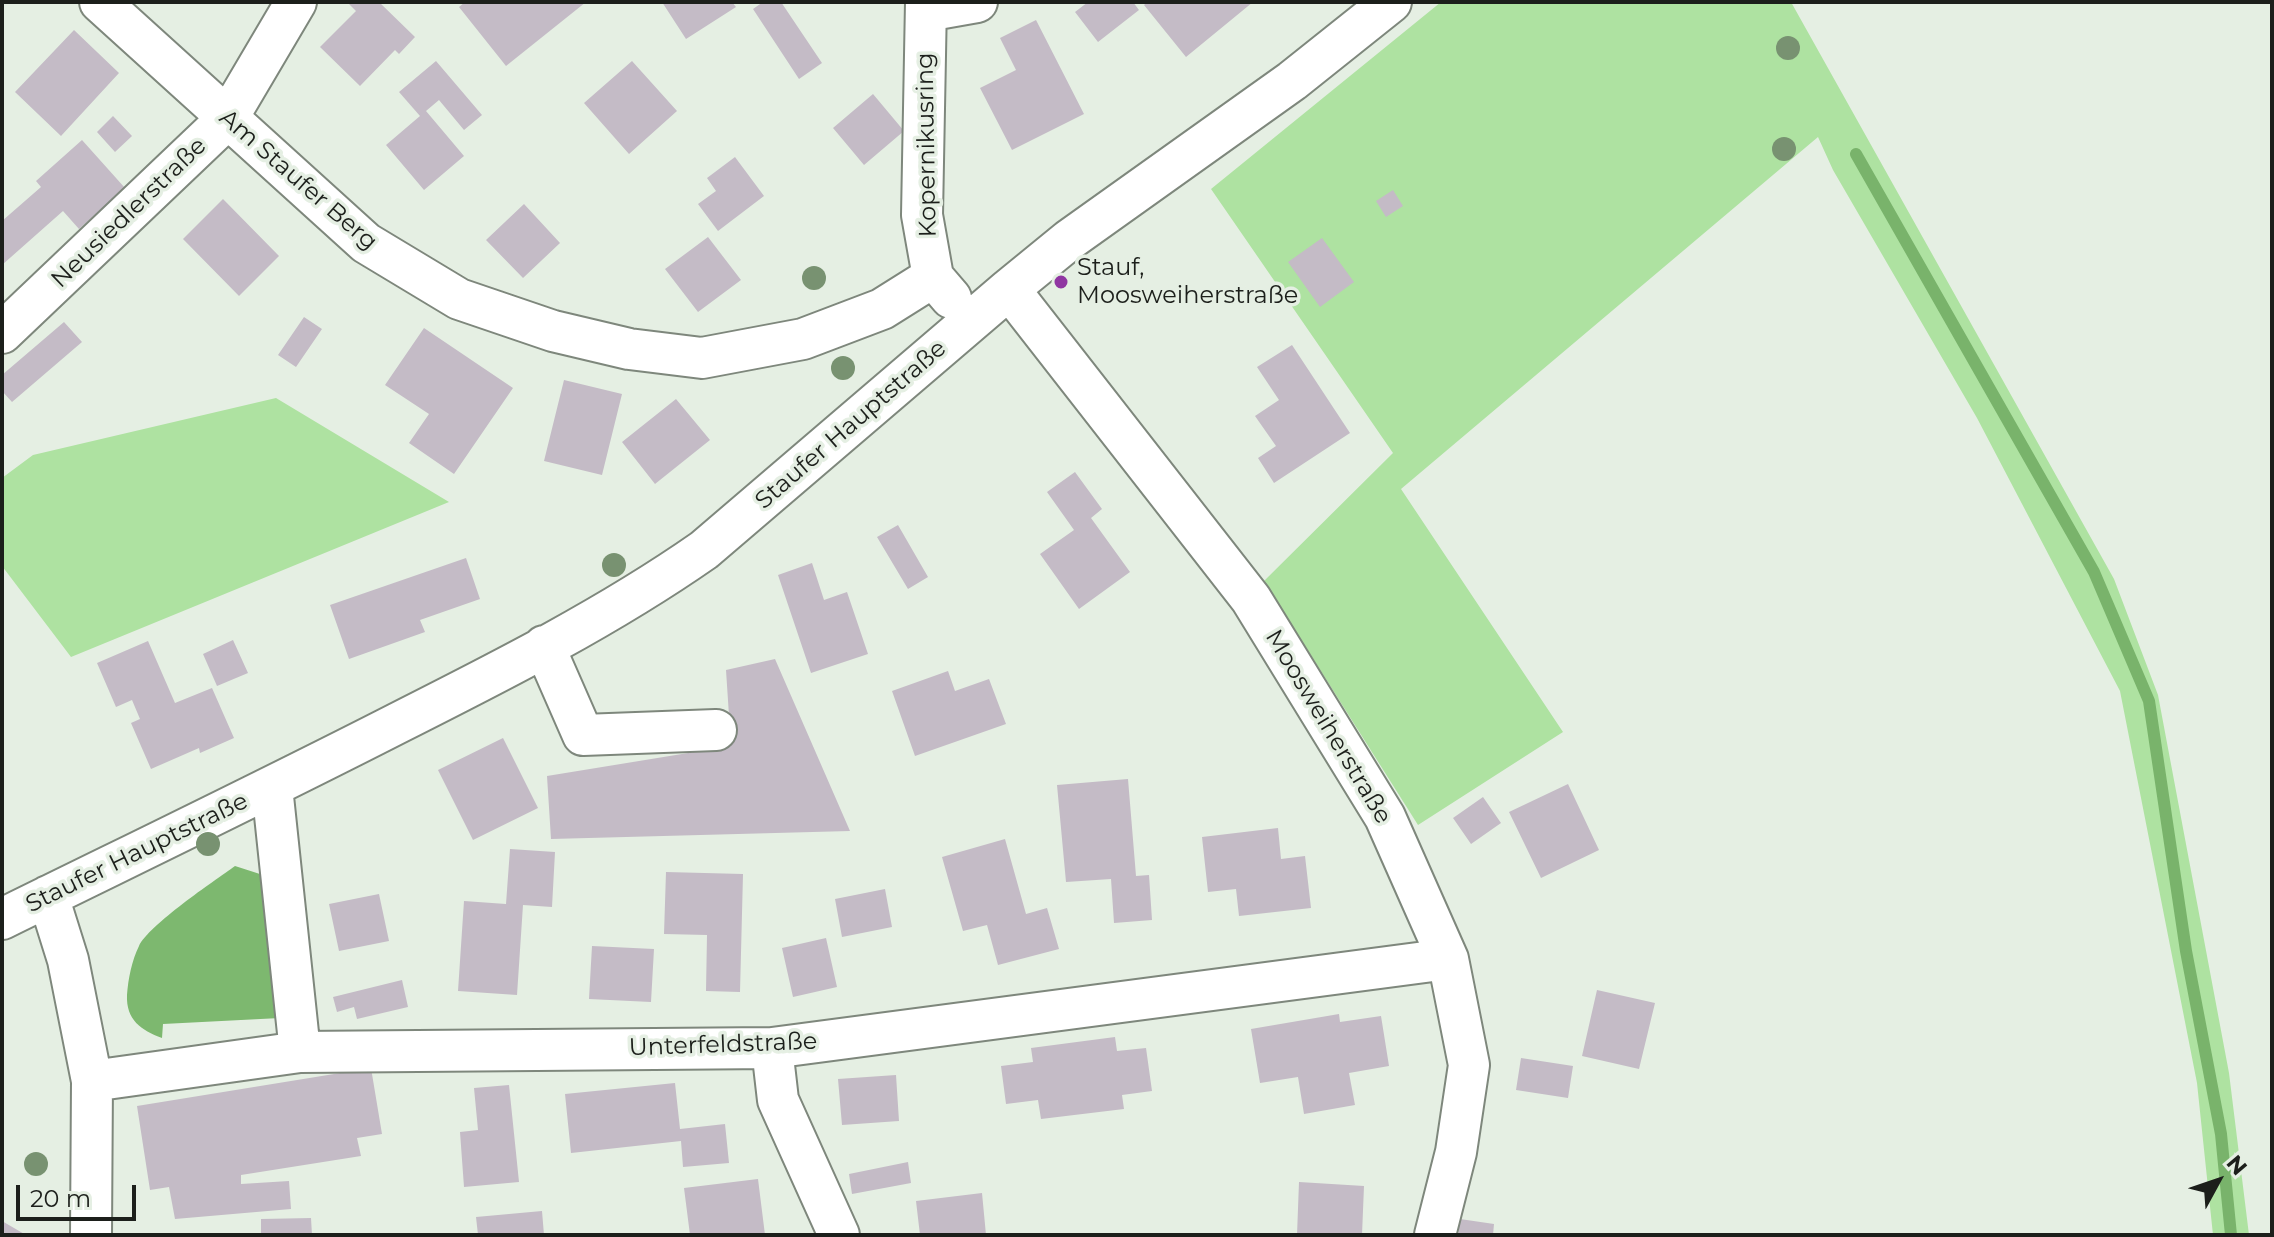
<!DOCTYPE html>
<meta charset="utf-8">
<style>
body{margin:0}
#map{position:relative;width:2274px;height:1237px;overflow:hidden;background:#e5efe3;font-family:Montserrat,sans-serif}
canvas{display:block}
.frame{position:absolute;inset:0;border:4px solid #1c1f1b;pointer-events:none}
.north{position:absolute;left:2178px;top:1141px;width:80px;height:80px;-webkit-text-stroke:6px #e5efe3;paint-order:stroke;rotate:50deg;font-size:22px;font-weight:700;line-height:32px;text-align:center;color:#1c1f1b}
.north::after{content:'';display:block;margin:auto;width:28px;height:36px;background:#1c1f1b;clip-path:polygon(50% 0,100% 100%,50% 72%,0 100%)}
.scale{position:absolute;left:16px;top:1185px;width:120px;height:36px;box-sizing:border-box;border:4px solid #1c1f1b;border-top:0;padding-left:10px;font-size:24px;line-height:28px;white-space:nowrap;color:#1c1f1b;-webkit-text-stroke:6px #e5efe3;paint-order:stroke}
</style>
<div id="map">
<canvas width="2274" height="1237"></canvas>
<div class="frame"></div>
<div class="north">N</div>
<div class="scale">20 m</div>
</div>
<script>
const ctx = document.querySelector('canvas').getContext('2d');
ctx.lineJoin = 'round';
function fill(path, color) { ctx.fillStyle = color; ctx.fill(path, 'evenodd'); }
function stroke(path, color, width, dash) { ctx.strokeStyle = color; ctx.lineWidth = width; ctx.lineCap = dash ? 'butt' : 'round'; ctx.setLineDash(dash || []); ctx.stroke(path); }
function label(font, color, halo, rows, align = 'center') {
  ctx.font = font + ' Montserrat,sans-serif'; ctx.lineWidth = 7; ctx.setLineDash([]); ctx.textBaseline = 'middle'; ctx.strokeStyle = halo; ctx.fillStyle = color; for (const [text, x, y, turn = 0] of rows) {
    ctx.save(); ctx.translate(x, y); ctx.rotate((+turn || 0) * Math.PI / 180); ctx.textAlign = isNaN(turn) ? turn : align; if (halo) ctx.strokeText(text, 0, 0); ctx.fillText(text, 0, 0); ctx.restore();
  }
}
fill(new Path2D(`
 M 1441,2 L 1791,2 L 2114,579 L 2158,695 L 2229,1073 L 2249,1235 L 2213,1235 L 2197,1083 L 2120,691 L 1977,418 L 1833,170 L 1818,137 L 1401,489 L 1563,732 L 1418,825 L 1264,581 L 1393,453 L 1211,189 Z
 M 276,398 L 449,502 L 71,657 L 2,566 L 2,478 L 33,455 Z`), '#aee2a1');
fill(new Path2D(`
 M 235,866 L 263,875 L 280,1018 L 163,1024 L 162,1038 C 141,1030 126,1020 127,995 C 128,979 132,960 139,946 C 149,925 214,881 235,866 Z`), '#7db86f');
stroke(new Path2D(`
 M 1856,154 L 2094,572 L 2149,701 L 2186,951 L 2221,1134 L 2231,1235`), '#79b36b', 12);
fill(new Path2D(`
 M 351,2 L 379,2 L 415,37 L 399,54 L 395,50 L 360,86 L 320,47 L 356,11 L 349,4 Z
 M 465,2 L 586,2 L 506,66 L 459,7 Z
 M 662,2 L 732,2 L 736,7 L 686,39 Z
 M 763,2 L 781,2 L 822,63 L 799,79 L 753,9 Z
 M 1088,2 L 1133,2 L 1139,10 L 1098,42 L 1075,12 Z
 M 1147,2 L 1253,2 L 1186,57 L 1144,5 Z
 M 1036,20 L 1084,114 L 1012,150 L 980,88 L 1016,70 L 1000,38 Z
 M 74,30 L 119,73 L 61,136 L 15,92 Z
 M 436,61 L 482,115 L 464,130 L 439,100 L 426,111 L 464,156 L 424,190 L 386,145 L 420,116 L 399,92 Z
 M 632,61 L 677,111 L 629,154 L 584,103 Z
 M 873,94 L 904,131 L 864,165 L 833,128 Z
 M 113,116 L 132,136 L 115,152 L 97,132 Z
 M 82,140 L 125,188 L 79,229 L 63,211 L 2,265 L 2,221 L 41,187 L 36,181 Z
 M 735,157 L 764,196 L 718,231 L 698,204 L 716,191 L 707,178 Z
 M 1393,190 L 1403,206 L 1386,217 L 1376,201 Z
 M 223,199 L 279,256 L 239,296 L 183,239 Z
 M 524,204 L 560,243 L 523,278 L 486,240 Z
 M 708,237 L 741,280 L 698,312 L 665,269 Z
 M 1322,238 L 1354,282 L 1320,307 L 1288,262 Z
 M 304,317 L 322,329 L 296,367 L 278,355 Z
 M 64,322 L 82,342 L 12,402 L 2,391 L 2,375 Z
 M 424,328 L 513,388 L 454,474 L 409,443 L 429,414 L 385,385 Z
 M 1292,345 L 1350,433 L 1274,483 L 1258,458 L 1276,446 L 1255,416 L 1279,400 L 1257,367 Z
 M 564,380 L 622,394 L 602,475 L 544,461 Z
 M 676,399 L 710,440 L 655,484 L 622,442 Z
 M 1075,472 L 1102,509 L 1091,518 L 1130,572 L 1079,609 L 1040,554 L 1074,530 L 1047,492 Z
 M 898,525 L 928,577 L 908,589 L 877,537 Z
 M 466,558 L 480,599 L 420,620 L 425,632 L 349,659 L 330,605 Z
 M 812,563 L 824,600 L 847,592 L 868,654 L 811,673 L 778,575 Z
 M 233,640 L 248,673 L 217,686 L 203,654 Z
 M 148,641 L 175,703 L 212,688 L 234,738 L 200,753 L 199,748 L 151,769 L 131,723 L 140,719 L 132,700 L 116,707 L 97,663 Z
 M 775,659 L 850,831 L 551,839 L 547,776 L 731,746 L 726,670 Z
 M 948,671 L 955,691 L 989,679 L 1006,724 L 915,756 L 892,691 Z
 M 503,738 L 538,808 L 473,840 L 438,770 Z
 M 1128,779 L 1136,876 L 1149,875 L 1152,920 L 1114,923 L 1111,879 L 1066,882 L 1057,785 Z
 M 1568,784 L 1599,850 L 1541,878 L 1509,812 Z
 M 1483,797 L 1501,823 L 1471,844 L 1453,818 Z
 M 1278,828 L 1281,859 L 1305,856 L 1311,908 L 1239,916 L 1236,889 L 1208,892 L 1202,837 Z
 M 1005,839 L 1026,914 L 1047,908 L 1059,949 L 998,965 L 987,925 L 963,931 L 942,857 Z
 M 510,849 L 555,852 L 552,907 L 523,905 L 517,995 L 458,991 L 464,901 L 506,904 Z
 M 666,872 L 743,874 L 740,992 L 706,991 L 707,935 L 664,934 Z
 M 885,889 L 892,927 L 842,937 L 835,899 Z
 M 379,894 L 389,941 L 339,951 L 329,904 Z
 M 826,938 L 837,987 L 793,997 L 782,948 Z
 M 592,946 L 654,949 L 651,1002 L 589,999 Z
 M 402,980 L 408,1007 L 357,1019 L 354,1007 L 337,1012 L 333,997 Z
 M 1597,990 L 1655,1003 L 1639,1069 L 1582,1056 Z
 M 1339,1014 L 1340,1022 L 1381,1016 L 1389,1066 L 1349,1073 L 1355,1105 L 1304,1114 L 1298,1077 L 1260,1083 L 1251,1029 Z
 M 1115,1037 L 1117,1051 L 1146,1048 L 1152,1091 L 1122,1095 L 1124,1109 L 1041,1119 L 1038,1100 L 1006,1104 L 1001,1066 L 1033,1062 L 1031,1048 Z
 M 1521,1058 L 1573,1066 L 1568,1098 L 1516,1090 Z
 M 371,1068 L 382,1134 L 357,1138 L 361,1156 L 241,1175 L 241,1184 L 289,1181 L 291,1209 L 175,1219 L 169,1187 L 150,1190 L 137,1106 Z
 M 896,1075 L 899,1121 L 842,1125 L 838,1079 Z
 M 675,1083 L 680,1129 L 725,1124 L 729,1163 L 683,1167 L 681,1141 L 571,1153 L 565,1094 Z
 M 509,1085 L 519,1182 L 464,1187 L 460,1132 L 478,1130 L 474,1088 Z
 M 908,1162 L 911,1183 L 852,1194 L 849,1174 Z
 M 758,1179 L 765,1235 L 690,1235 L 684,1188 Z
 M 1299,1182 L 1364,1186 L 1362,1235 L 1297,1235 Z
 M 982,1193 L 986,1235 L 920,1235 L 916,1201 Z
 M 542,1211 L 544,1235 L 478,1235 L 476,1217 Z
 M 311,1218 L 312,1235 L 261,1235 L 261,1219 Z
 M 1460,1219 L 1494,1224 L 1493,1235 L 1458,1235 Z
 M 2,1221 L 26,1235 L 2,1235 Z`), '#c4bbc6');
const minor = new Path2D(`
 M 100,2 L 366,243 L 459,299 L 553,331 L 629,349 L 702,358 L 803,339 L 882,309 L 933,277
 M 926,2 L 922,215 L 933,277 L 951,298
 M 926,11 L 977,2
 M 1009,289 L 1251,599 L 1385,817 L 1448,959 L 1469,1065 L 1456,1152 L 1435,1235
 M 2,333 L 227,119 L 296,2
 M 544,646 L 583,735 L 716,730
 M 272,787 L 300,1052
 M 48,896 L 68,960 L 92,1081 L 91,1235
 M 2,919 C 134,854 267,790 398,723 C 503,670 608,617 704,550 L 1009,289 L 1069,240 L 1292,81 L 1391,2
 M 772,1048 L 778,1100 L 839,1235
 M 92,1081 L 300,1052 L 772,1048 L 1448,959`);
stroke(minor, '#7e877c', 44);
stroke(minor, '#fff', 40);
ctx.fillStyle = '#789271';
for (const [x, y] of [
 [1788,48],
 [1784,149],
 [814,278],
 [843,368],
 [614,565],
 [208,844],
 [36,1164]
]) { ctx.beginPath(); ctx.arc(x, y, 12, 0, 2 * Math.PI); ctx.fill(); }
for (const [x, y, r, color] of [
 [1061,282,8,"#9036a2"]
]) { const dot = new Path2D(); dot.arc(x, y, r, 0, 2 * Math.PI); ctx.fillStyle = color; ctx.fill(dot); stroke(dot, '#e5efe3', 3); }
label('24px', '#1c1f1b', '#e5efe3', [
 ["Kopernikusring",927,145,-91],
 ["Am Staufer Berg",298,180,41],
 ["Neusiedlerstraße",129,213,-44],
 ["Staufer Hauptstraße",851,425,-41],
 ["Moosweiherstraße",1328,727,59],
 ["Staufer Hauptstraße",137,853,-26],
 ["Unterfeldstraße",723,1045,-2]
]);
label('24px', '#1c1f1b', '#e5efe3', [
 ["Stauf,",1077,268],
 ["Moosweiherstraße",1077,296]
], 'left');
</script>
